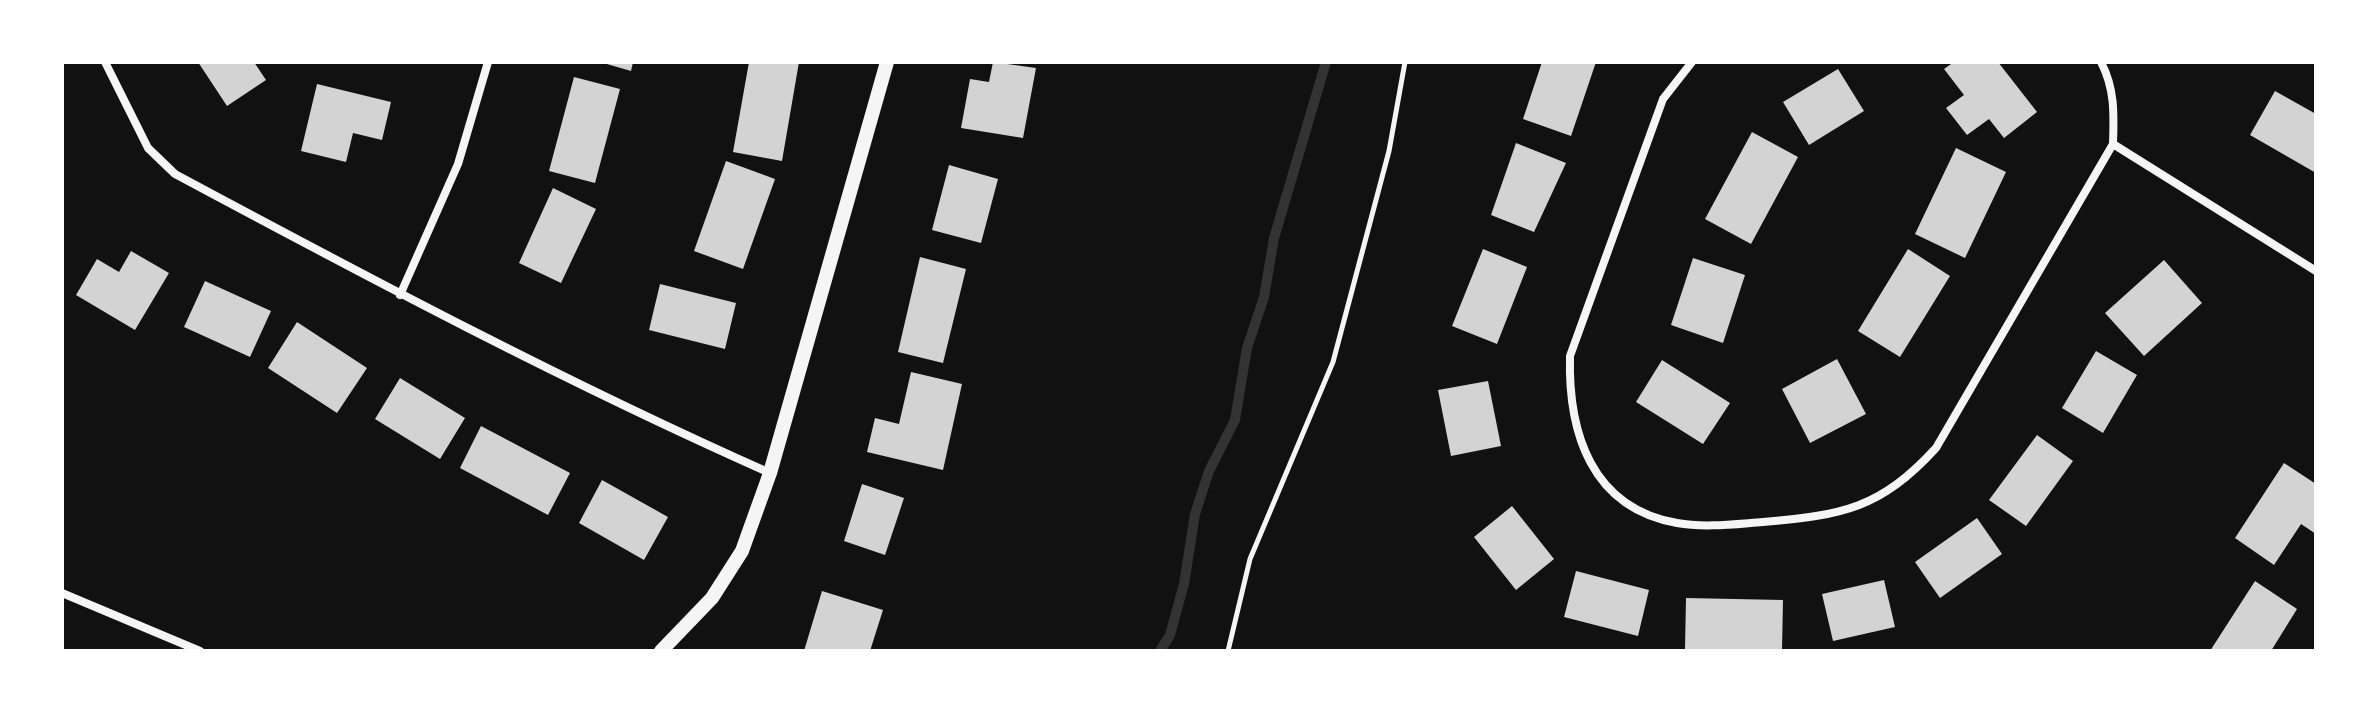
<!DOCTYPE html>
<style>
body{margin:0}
#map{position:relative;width:2378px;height:713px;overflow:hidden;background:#111;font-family:"Work Sans",sans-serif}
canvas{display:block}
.frame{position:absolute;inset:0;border:64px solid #fff;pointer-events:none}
</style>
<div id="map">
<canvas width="2378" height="713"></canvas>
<div class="frame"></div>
</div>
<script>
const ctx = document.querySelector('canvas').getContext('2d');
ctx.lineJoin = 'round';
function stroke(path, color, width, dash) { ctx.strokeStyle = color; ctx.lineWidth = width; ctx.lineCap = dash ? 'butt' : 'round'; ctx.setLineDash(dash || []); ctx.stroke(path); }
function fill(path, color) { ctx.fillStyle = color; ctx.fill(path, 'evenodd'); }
stroke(new Path2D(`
 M 1160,651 L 1170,635 L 1184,584 L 1195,514 L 1209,471 L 1235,420 L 1247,348 L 1264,297 L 1274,238 L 1326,62`), '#333', 10);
fill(new Path2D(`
 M 198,62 L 254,62 L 266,80 L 227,106 Z
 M 600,62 L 633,62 L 631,71 Z
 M 749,62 L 799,62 L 782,161 L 733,152 Z
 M 993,62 L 1036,68 L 1023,138 L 961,128 L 970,79 L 989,82 Z
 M 1542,62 L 1596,62 L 1571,136 L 1523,119 Z
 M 1954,62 L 1998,62 L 2037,112 L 2004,138 L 1989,119 L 1967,135 L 1946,108 L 1964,95 L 1944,69 Z
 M 1838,69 L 1864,111 L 1809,145 L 1783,102 Z
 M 574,77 L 620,89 L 595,183 L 549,171 Z
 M 317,84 L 391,102 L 382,140 L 353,133 L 346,162 L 301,151 Z
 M 2275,91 L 2316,114 L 2316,173 L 2250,135 Z
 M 1752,132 L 1798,157 L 1751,244 L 1705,219 Z
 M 1516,143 L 1566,163 L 1534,232 L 1491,215 Z
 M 1956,148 L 2006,172 L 1965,258 L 1915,234 Z
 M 726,161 L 775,179 L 743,269 L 694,251 Z
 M 949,165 L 998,179 L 981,243 L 932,230 Z
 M 553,188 L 596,209 L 561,283 L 519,263 Z
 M 1483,249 L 1527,267 L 1497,344 L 1452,326 Z
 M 1908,249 L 1950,276 L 1900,357 L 1858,331 Z
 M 131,251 L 169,273 L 135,330 L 76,295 L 97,259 L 119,272 Z
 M 920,257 L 966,269 L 943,363 L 898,352 Z
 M 1693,258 L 1745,275 L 1723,343 L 1671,325 Z
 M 2164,260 L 2202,303 L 2144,356 L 2105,313 Z
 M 205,281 L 271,311 L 250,357 L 184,327 Z
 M 660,284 L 736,303 L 725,349 L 649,330 Z
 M 297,322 L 367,368 L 337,413 L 268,368 Z
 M 2096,351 L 2137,375 L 2103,433 L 2062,408 Z
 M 1837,359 L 1866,414 L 1810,443 L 1782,389 Z
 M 1662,360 L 1730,403 L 1703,444 L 1636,402 Z
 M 911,372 L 962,384 L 943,470 L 867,452 L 875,418 L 899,424 Z
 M 400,378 L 465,418 L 440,459 L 375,419 Z
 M 1488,381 L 1501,446 L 1451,456 L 1438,390 Z
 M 481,426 L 570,473 L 548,515 L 460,468 Z
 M 2037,435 L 2073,461 L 2026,526 L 1989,500 Z
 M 2284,463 L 2316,484 L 2316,534 L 2301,524 L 2274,565 L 2235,538 Z
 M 602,480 L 668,517 L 644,560 L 579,523 Z
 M 862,484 L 904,498 L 885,555 L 844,541 Z
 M 1512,506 L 1554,559 L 1516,590 L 1474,537 Z
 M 1977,518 L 2002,554 L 1940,598 L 1915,562 Z
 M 1576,571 L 1649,590 L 1638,636 L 1564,617 Z
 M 1884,580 L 1895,627 L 1833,641 L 1822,594 Z
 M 2255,581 L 2297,609 L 2271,651 L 2210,651 Z
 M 822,591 L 883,610 L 870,651 L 804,651 Z
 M 1686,598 L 1783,600 L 1782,651 L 1685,649 Z`), '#d3d3d3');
stroke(new Path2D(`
 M 1228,651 L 1250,559 L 1333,362 L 1389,151 L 1405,62`), '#f5f5f5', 5);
stroke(new Path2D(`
 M 105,62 L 148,148 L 175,174 C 371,279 567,383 770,473
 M 1692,62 L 1663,99 L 1570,356 C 1568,432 1591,508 1677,523 C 1705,528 1735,524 1763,522 C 1843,515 1880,509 1936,448 L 2113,144
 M 2101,62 C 2115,89 2114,114 2113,144 L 2316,271
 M 400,295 L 458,164 L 488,62
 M 62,593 L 200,651`), '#f5f5f5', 8);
stroke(new Path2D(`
 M 661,651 L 712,598 L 742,551 L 770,473 L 887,62`), '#f5f5f5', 14);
</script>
